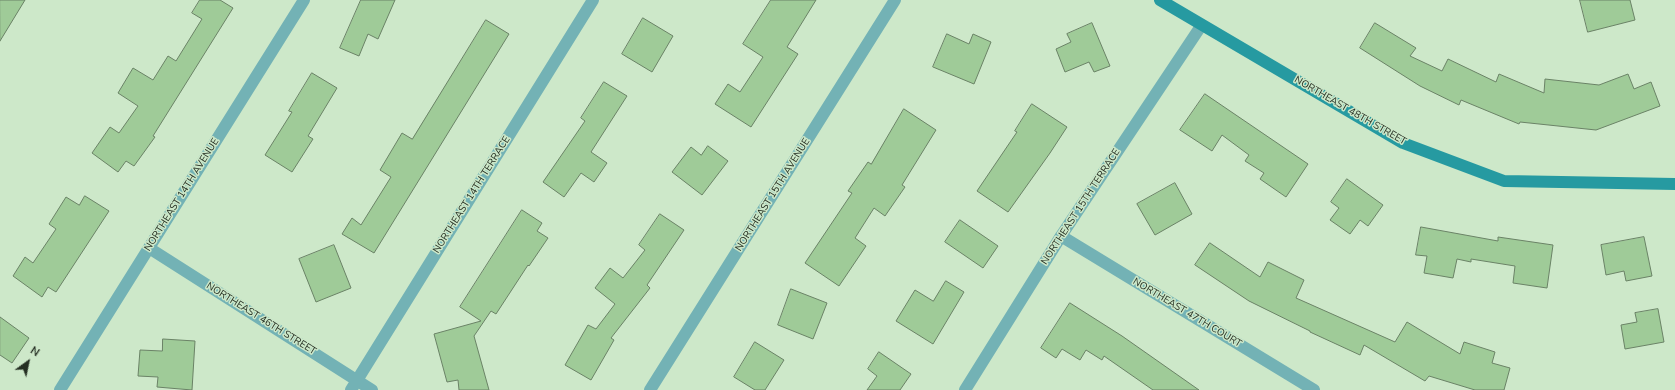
<!DOCTYPE html>
<style>
body{margin:0}
#map{position:relative;width:1675px;height:390px;overflow:hidden;background:#cde8c9;font-family:"Nunito Sans",sans-serif}
canvas{display:block}
.north{position:absolute;left:8px;top:342px;width:40px;height:40px;-webkit-text-stroke:3px #cde8c9;paint-order:stroke;rotate:33deg;font-size:11px;font-weight:700;line-height:16px;text-align:center;color:#252f23}
.north::after{content:'';display:block;margin:auto;width:14px;height:18px;background:#252f23;clip-path:polygon(50% 0,100% 100%,50% 72%,0 100%)}
</style>
<div id="map">
<canvas width="1675" height="390"></canvas>
<div class="north">N</div>
</div>
<script>
const ctx = document.querySelector('canvas').getContext('2d');
ctx.lineJoin = 'round';
function fill(path, color) { ctx.fillStyle = color; ctx.fill(path, 'evenodd'); }
function stroke(path, color, width, dash) { ctx.strokeStyle = color; ctx.lineWidth = width; ctx.lineCap = dash ? 'butt' : 'round'; ctx.setLineDash(dash || []); ctx.stroke(path); }
function label(font, color, halo, rows, align = 'center') {
  ctx.font = font + ' "Nunito Sans",sans-serif'; ctx.lineWidth = 3; ctx.setLineDash([]); ctx.textBaseline = 'middle'; ctx.strokeStyle = halo; ctx.fillStyle = color; for (const [text, x, y, turn = 0] of rows) {
    ctx.save(); ctx.translate(x, y); ctx.rotate((+turn || 0) * Math.PI / 180); ctx.textAlign = isNaN(turn) ? turn : align; if (halo) ctx.strokeText(text, 0, 0); ctx.fillText(text, 0, 0); ctx.restore();
  }
}
const building = new Path2D(`
 M 0,0 L 25,0 L 0,41 Z
 M 200,0 L 220,0 L 233,8 L 153,136 L 155,137 L 134,166 L 126,161 L 118,172 L 92,153 L 110,127 L 119,133 L 138,106 L 118,93 L 133,68 L 153,80 L 168,56 L 176,61 L 202,19 L 192,13 Z
 M 361,0 L 395,0 L 378,39 L 368,34 L 359,56 L 340,48 Z
 M 771,0 L 816,0 L 787,47 L 798,54 L 751,127 L 715,104 L 728,84 L 740,92 L 763,57 L 743,44 Z
 M 1580,0 L 1630,0 L 1635,20 L 1588,32 Z
 M 643,18 L 673,36 L 652,72 L 622,54 Z
 M 486,20 L 509,34 L 374,253 L 342,234 L 352,218 L 361,225 L 391,177 L 380,170 L 402,133 L 412,139 Z
 M 1092,23 L 1110,66 L 1094,72 L 1089,62 L 1065,72 L 1056,49 L 1071,42 L 1067,34 Z
 M 1375,23 L 1416,48 L 1410,56 L 1442,71 L 1448,59 L 1496,82 L 1499,74 L 1544,93 L 1545,79 L 1599,85 L 1628,74 L 1634,89 L 1651,82 L 1660,106 L 1596,130 L 1520,122 L 1519,124 L 1461,100 L 1459,105 L 1420,86 L 1360,48 Z
 M 947,34 L 969,44 L 973,34 L 991,42 L 974,84 L 933,67 Z
 M 312,73 L 337,88 L 308,136 L 313,139 L 292,172 L 265,155 L 292,112 L 289,111 Z
 M 604,82 L 627,96 L 591,152 L 607,163 L 594,182 L 581,173 L 564,197 L 543,182 L 585,121 L 581,118 Z
 M 1205,94 L 1308,164 L 1286,197 L 1260,179 L 1264,173 L 1245,161 L 1249,155 L 1222,135 L 1212,151 L 1180,130 Z
 M 1032,104 L 1067,127 L 1050,153 L 1008,212 L 977,191 L 1017,132 L 1015,131 Z
 M 904,109 L 936,130 L 902,185 L 905,187 L 885,216 L 874,208 L 855,238 L 866,246 L 839,286 L 805,263 L 852,193 L 848,191 L 868,162 L 871,164 Z
 M 708,146 L 728,161 L 702,195 L 672,172 L 691,147 L 701,155 Z
 M 1347,179 L 1383,205 L 1368,226 L 1360,220 L 1350,234 L 1330,220 L 1339,208 L 1331,202 Z
 M 1175,183 L 1192,214 L 1155,235 L 1137,204 Z
 M 85,196 L 109,211 L 56,292 L 48,287 L 42,297 L 13,276 L 25,257 L 33,263 L 56,229 L 49,224 L 66,197 L 79,205 Z
 M 522,210 L 542,223 L 537,231 L 548,238 L 529,266 L 528,265 L 496,314 L 491,311 L 474,336 L 489,390 L 459,390 L 458,380 L 447,382 L 434,334 L 481,321 L 460,307 Z
 M 660,214 L 684,230 L 647,285 L 650,288 L 611,338 L 614,340 L 591,380 L 565,365 L 588,325 L 596,329 L 615,304 L 595,288 L 610,268 L 623,278 L 645,250 L 639,245 Z
 M 960,220 L 998,246 L 983,268 L 945,242 Z
 M 1421,227 L 1498,241 L 1498,237 L 1553,245 L 1547,288 L 1513,283 L 1515,266 L 1471,259 L 1471,262 L 1457,259 L 1453,278 L 1424,273 L 1427,256 L 1416,255 Z
 M 1644,237 L 1652,276 L 1626,281 L 1624,271 L 1606,275 L 1601,245 Z
 M 1210,243 L 1260,277 L 1268,262 L 1304,280 L 1296,298 L 1395,342 L 1407,322 L 1460,354 L 1464,342 L 1495,352 L 1492,363 L 1510,368 L 1504,390 L 1475,390 L 1429,376 L 1425,381 L 1364,345 L 1360,355 L 1310,332 L 1310,331 L 1249,301 L 1195,265 Z
 M 334,245 L 351,288 L 316,302 L 299,259 Z
 M 946,281 L 964,292 L 933,344 L 896,321 L 915,290 L 933,301 Z
 M 791,289 L 827,303 L 813,339 L 778,325 Z
 M 1070,303 L 1122,336 L 1199,390 L 1153,390 L 1104,356 L 1102,360 L 1086,350 L 1080,360 L 1062,349 L 1056,358 L 1041,348 Z
 M 1658,309 L 1664,342 L 1625,349 L 1621,325 L 1637,322 L 1635,313 Z
 M 0,317 L 29,338 L 12,363 L 0,355 Z
 M 163,339 L 195,341 L 192,390 L 157,387 L 158,377 L 138,376 L 140,350 L 162,351 Z
 M 755,342 L 784,360 L 765,390 L 755,390 L 734,377 Z
 M 879,352 L 911,374 L 900,390 L 867,390 L 877,376 L 868,369 Z`);
fill(building, '#9fcb98');
stroke(building, '#6a8266', 1);
stroke(new Path2D(`
 M 1061,236 L 1314,390
 M 149,248 L 372,390
 M 60,390 L 304,0
 M 351,390 L 593,0
 M 650,390 L 895,0
 M 965,390 L 1061,236 L 1201,26`), '#73b2b5', 12);
stroke(new Path2D(`
 M 1160,0 L 1403,143 L 1504,181 L 1675,184`), '#269aa1', 12);
label('10px', '#252f23', '#cde8c9', [
 ["NORTHEAST 48TH STREET",1350,111,30],
 ["NORTHEAST 14TH AVENUE",182,195,-58],
 ["NORTHEAST 14TH TERRACE",472,195,-58],
 ["NORTHEAST 15TH AVENUE",773,195,-58],
 ["NORTHEAST 15TH TERRACE",1081,207,-57],
 ["NORTHEAST 47TH COURT",1187,313,31],
 ["NORTHEAST 46TH STREET",261,319,32]
]);
</script>
